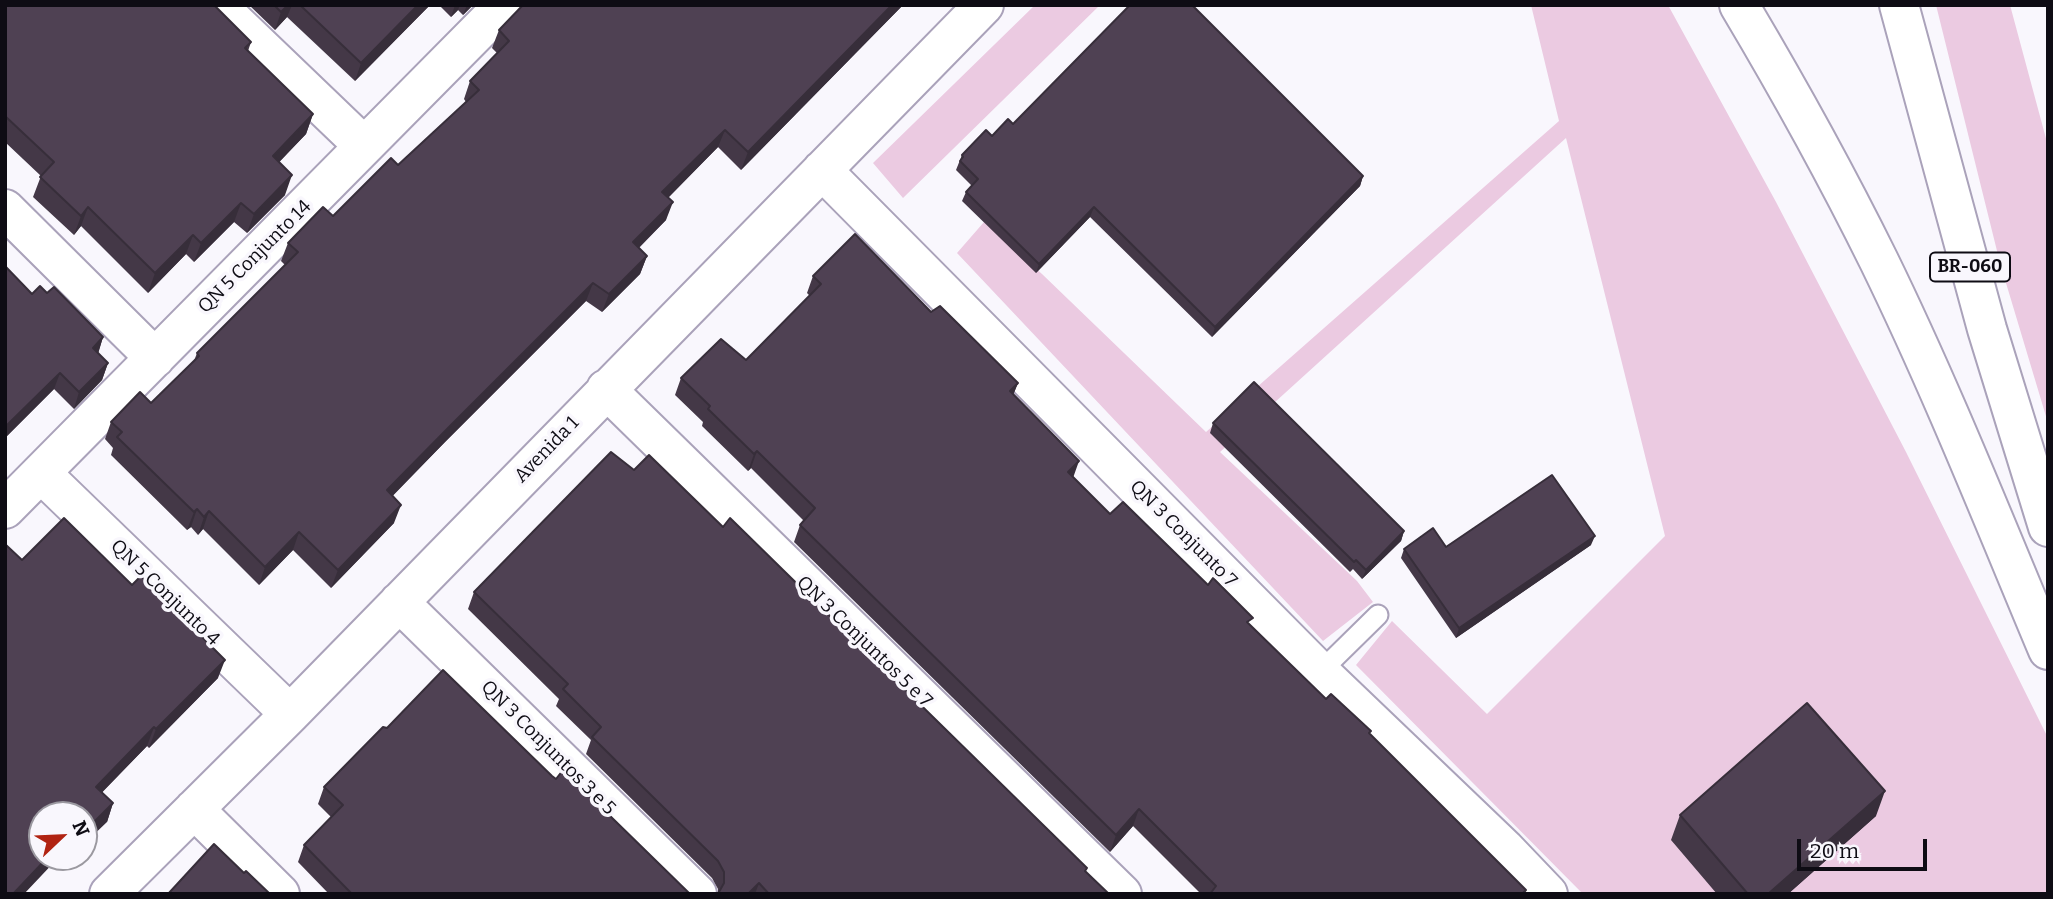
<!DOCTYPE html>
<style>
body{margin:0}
#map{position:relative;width:2053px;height:899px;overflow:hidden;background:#f9f7fd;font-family:Bitter,serif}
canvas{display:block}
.frame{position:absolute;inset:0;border:7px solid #0e0c14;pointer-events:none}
.north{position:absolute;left:28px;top:801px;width:70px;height:70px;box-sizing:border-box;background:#f9f7fd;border:2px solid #9b99a0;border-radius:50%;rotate:67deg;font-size:19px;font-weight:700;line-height:28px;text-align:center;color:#0e0c14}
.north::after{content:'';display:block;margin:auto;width:24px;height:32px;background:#b12312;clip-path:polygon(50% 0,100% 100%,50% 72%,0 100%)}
.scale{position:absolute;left:1797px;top:839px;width:130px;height:32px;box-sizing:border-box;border:4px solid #0e0c14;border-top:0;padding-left:9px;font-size:21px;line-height:24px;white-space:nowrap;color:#0e0c14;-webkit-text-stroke:5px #f9f7fd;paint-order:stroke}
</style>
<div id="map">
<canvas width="2053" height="899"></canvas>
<div class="frame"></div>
<div class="north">N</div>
<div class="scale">20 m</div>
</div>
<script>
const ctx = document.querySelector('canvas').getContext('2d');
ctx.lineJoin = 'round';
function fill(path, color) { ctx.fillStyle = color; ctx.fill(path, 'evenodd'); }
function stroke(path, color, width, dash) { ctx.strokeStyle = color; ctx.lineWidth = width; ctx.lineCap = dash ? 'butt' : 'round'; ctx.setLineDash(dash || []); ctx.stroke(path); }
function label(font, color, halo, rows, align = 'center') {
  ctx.font = font + ' Bitter,serif'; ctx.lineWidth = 7; ctx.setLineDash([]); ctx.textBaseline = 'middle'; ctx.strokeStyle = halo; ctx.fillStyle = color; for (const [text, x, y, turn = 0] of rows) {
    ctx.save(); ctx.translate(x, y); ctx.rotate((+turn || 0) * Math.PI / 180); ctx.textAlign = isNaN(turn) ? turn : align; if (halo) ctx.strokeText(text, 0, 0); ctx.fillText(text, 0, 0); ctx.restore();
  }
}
fill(new Path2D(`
 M 1035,5 L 1100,5 L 903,198 L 873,163 Z
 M 1531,5 L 1668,5 L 1776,202 L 1906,452 L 2048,738 L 2048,894 L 1583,894 L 1356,665 L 1392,621 L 1487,714 L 1665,536 L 1566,138 L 1220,452 L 1357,581 L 1373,602 L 1323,641 L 957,253 L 984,222 L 1042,274 L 1206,432 L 1559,121 Z
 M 1936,5 L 2010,5 L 2048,146 L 2048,423 L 2000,263 Z`), '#ebcae1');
const lane = new Path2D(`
 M 1320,672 L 1378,615`);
const street = new Path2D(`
 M 217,5 L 364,146
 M 822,170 L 1320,672 L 1505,849 L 1548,894
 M 5,209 L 155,358
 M 606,389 L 1122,894
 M 41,473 L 290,714
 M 5,509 L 504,5
 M 399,602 L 697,894
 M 194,809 L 280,894
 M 109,894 L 290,714 L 984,5`);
const highway = new Path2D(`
 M 1739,5 C 1789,89 1836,174 1879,261 C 1941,388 1993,519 2048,650
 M 1899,5 L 1987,329 L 2048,527`);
stroke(lane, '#aaa2ba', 23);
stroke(street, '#aaa2ba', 42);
stroke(highway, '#aaa2ba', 42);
stroke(lane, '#fff', 19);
stroke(street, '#fff', 38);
stroke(highway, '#fff', 38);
fill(new Path2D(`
 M 5,5 L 251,42 L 248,51 L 313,114 L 306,134 L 279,162 L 285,195 L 247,233 L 234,222 L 194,262 L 186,254 L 148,293 L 81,226 L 74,235 L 33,197 L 41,176 L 5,142 Z
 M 249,5 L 430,5 L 355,81 L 287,17 L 275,30 Z
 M 439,5 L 473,5 L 463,15 L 458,10 L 451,17 Z
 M 903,5 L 741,170 L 718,147 L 668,198 L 666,220 L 639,248 L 647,256 L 640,274 L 602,312 L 586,301 L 445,442 L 392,496 L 394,523 L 331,588 L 293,550 L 259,585 L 203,529 L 198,535 L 191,527 L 187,530 L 111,455 L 113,448 L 105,439 L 111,422 L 151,403 L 194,361 L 197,353 L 285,265 L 281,261 L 288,243 L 333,216 L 398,165 L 466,102 L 464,99 L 470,81 L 497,53 L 492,48 L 499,30 Z
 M 1013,124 L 1363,176 L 1360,186 L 1212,337 L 1090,217 L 1036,273 L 962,201 L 966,192 L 972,186 L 956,170 L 962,155 Z
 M 5,266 L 32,294 L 47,293 L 103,337 L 98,353 L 108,363 L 102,380 L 74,409 L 54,389 L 5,438 Z
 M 813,276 L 931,312 L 1018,383 L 1013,395 L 1073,478 L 1110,514 L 1250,625 L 1326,699 L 1371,731 L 1369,734 L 1526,890 L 1525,894 L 1201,894 L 1133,826 L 1110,852 L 794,542 L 800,525 L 804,521 L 751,468 L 748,471 L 702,426 L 703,422 L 675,395 L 681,378 L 746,360 L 810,296 L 807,293 Z
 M 1213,423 L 1404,531 L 1401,541 L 1362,579 L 1353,569 L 1350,572 L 1210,433 Z
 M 634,470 L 723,527 L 1109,894 L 716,894 L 718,892 L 718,889 L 712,878 L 586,754 L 591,740 L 556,706 L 559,699 L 468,609 L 474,592 Z
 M 1591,545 L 1456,638 L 1401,558 L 1404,549 Z
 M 22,560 L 218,678 L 149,748 L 147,746 L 102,792 L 113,803 L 107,822 L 84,815 Z
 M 552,776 L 690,894 L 329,894 L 298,862 L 304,845 L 331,817 L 318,804 L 324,787 Z
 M 1680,815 L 1876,816 L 1788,894 L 1717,894 L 1671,840 Z`), '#443847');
fill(new Path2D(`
 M 288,5 L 292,5 L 287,17 L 275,30 L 281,12 Z
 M 418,5 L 430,5 L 355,81 L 361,63 Z
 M 455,5 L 460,5 L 458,10 L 451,17 Z
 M 467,5 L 473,5 L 463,15 Z
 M 892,5 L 903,5 L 741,170 L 748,152 Z
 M 313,114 L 306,134 L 266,176 L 273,156 Z
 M 725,130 L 718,147 L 656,210 L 662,192 Z
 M 292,175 L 285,195 L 247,233 L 254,214 Z
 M 1363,176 L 1360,186 L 1212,337 L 1215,327 Z
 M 673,202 L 666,220 L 626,260 L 633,242 Z
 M 241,203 L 234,222 L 194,262 L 201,243 Z
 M 88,207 L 81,226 L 74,235 L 81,216 Z
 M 1094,207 L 1090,217 L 1036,273 L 1039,264 Z
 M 193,235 L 186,254 L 148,293 L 155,273 Z
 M 647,256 L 640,274 L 602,312 L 609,294 Z
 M 593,283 L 586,301 L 445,442 L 381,508 L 387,490 L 452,424 Z
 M 103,337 L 98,354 L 93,348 Z
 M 108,363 L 102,380 L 74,409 L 79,392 Z
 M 60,373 L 54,389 L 5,438 L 5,427 Z
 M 1018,383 L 1011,400 L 1010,391 Z
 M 757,451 L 751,468 L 748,471 L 754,454 Z
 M 1079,461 L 1073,478 L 1068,472 Z
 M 401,505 L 394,523 L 331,588 L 338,570 Z
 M 197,509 L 191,527 L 187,530 L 194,512 Z
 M 209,511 L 203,529 L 198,535 L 204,517 Z
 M 1404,531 L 1401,541 L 1362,579 L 1366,570 Z
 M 299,532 L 293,550 L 259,585 L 265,567 Z
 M 1595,536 L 1591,545 L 1456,638 L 1459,628 Z
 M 225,660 L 218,678 L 149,748 L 156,729 Z
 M 154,727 L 147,746 L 89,806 L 96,787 Z
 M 1885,791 L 1876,816 L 1788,894 L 1768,894 Z
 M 113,803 L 107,822 L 84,844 L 84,832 Z
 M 1139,809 L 1133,826 L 1110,852 L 1116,835 Z
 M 48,857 L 59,857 L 24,894 L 13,894 Z
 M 759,883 L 755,894 L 748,894 Z`), '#372e3a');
const building = new Path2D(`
 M 5,5 L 214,5 L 251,42 L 245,48 L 313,114 L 273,156 L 292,175 L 254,214 L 241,203 L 201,243 L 193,235 L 155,273 L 88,207 L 81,216 L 40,177 L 54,162 L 5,116 Z
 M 274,5 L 288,5 L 281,12 Z
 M 300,5 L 418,5 L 361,63 Z
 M 523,5 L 892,5 L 748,152 L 725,130 L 662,192 L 673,202 L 633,242 L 647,256 L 609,294 L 593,283 L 452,424 L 387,490 L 401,505 L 338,570 L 299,532 L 265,567 L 209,511 L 204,517 L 197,509 L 194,512 L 117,437 L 122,432 L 111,422 L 140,392 L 151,403 L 199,356 L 197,353 L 298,252 L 288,243 L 323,207 L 333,216 L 391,158 L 398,165 L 479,90 L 470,81 L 509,41 L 499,30 Z
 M 1130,5 L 1192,5 L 1363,176 L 1215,327 L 1094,207 L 1039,264 L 966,192 L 978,179 L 960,161 L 963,157 L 962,155 L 986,130 L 992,136 L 1008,119 L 1013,124 Z
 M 855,234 L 931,312 L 940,306 L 1018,383 L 1010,391 L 1079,461 L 1068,472 L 1110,514 L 1123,502 L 1208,585 L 1213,578 L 1253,618 L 1247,622 L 1326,699 L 1331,694 L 1371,731 L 1369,733 L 1526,890 L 1522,894 L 1210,894 L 1216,886 L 1139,809 L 1116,835 L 800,525 L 815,508 L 757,451 L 754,454 L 708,409 L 710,406 L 681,378 L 721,339 L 746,360 L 821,284 L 813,276 Z
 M 5,266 L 32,294 L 40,286 L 47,293 L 54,287 L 103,337 L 93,348 L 108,363 L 79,392 L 60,373 L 5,427 Z
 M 1254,382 L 1404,531 L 1366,570 L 1356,560 L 1354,562 L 1213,423 Z
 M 611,452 L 634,470 L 649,455 L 723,527 L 730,518 L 1087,868 L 1085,871 L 1109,894 L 769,894 L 759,883 L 748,894 L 716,894 L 719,892 L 724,883 L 724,872 L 718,861 L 592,737 L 601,727 L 563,689 L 568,684 L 474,592 Z
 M 1552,475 L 1595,536 L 1459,628 L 1404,549 L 1433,528 L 1446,547 Z
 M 64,518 L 132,585 L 141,576 L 225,660 L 156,729 L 154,727 L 96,787 L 113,803 L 84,832 L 84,815 L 42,815 L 42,857 L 48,857 L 13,894 L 5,894 L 5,546 L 6,545 L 22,560 Z
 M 443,670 L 552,776 L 556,779 L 563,770 L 690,894 L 352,894 L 304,845 L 343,805 L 324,787 L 383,727 L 387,728 Z
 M 1807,703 L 1885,791 L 1768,894 L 1748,894 L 1680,815 Z
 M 214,844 L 244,873 L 246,871 L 270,894 L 168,894 Z`);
fill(building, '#4f4153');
stroke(building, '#372e3a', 2);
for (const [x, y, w] of [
 [1970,267,80]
]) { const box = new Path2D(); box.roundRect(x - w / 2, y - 14.5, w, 29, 5); ctx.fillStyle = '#f9f7fd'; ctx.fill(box); stroke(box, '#0e0c14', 2); }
label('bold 18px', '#0e0c14', null, [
 ["BR-060",1970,267]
]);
label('19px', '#0e0c14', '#f9f7fd', [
 ["QN 5 Conjunto 14",255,257,-45],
 ["Avenida 1",547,450,-46],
 ["QN 3 Conjunto 7",1183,534,45],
 ["QN 5 Conjunto 4",165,593,44],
 ["QN 3 Conjuntos 5 e 7",864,642,44],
 ["QN 3 Conjuntos 3 e 5",548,748,45]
]);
</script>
